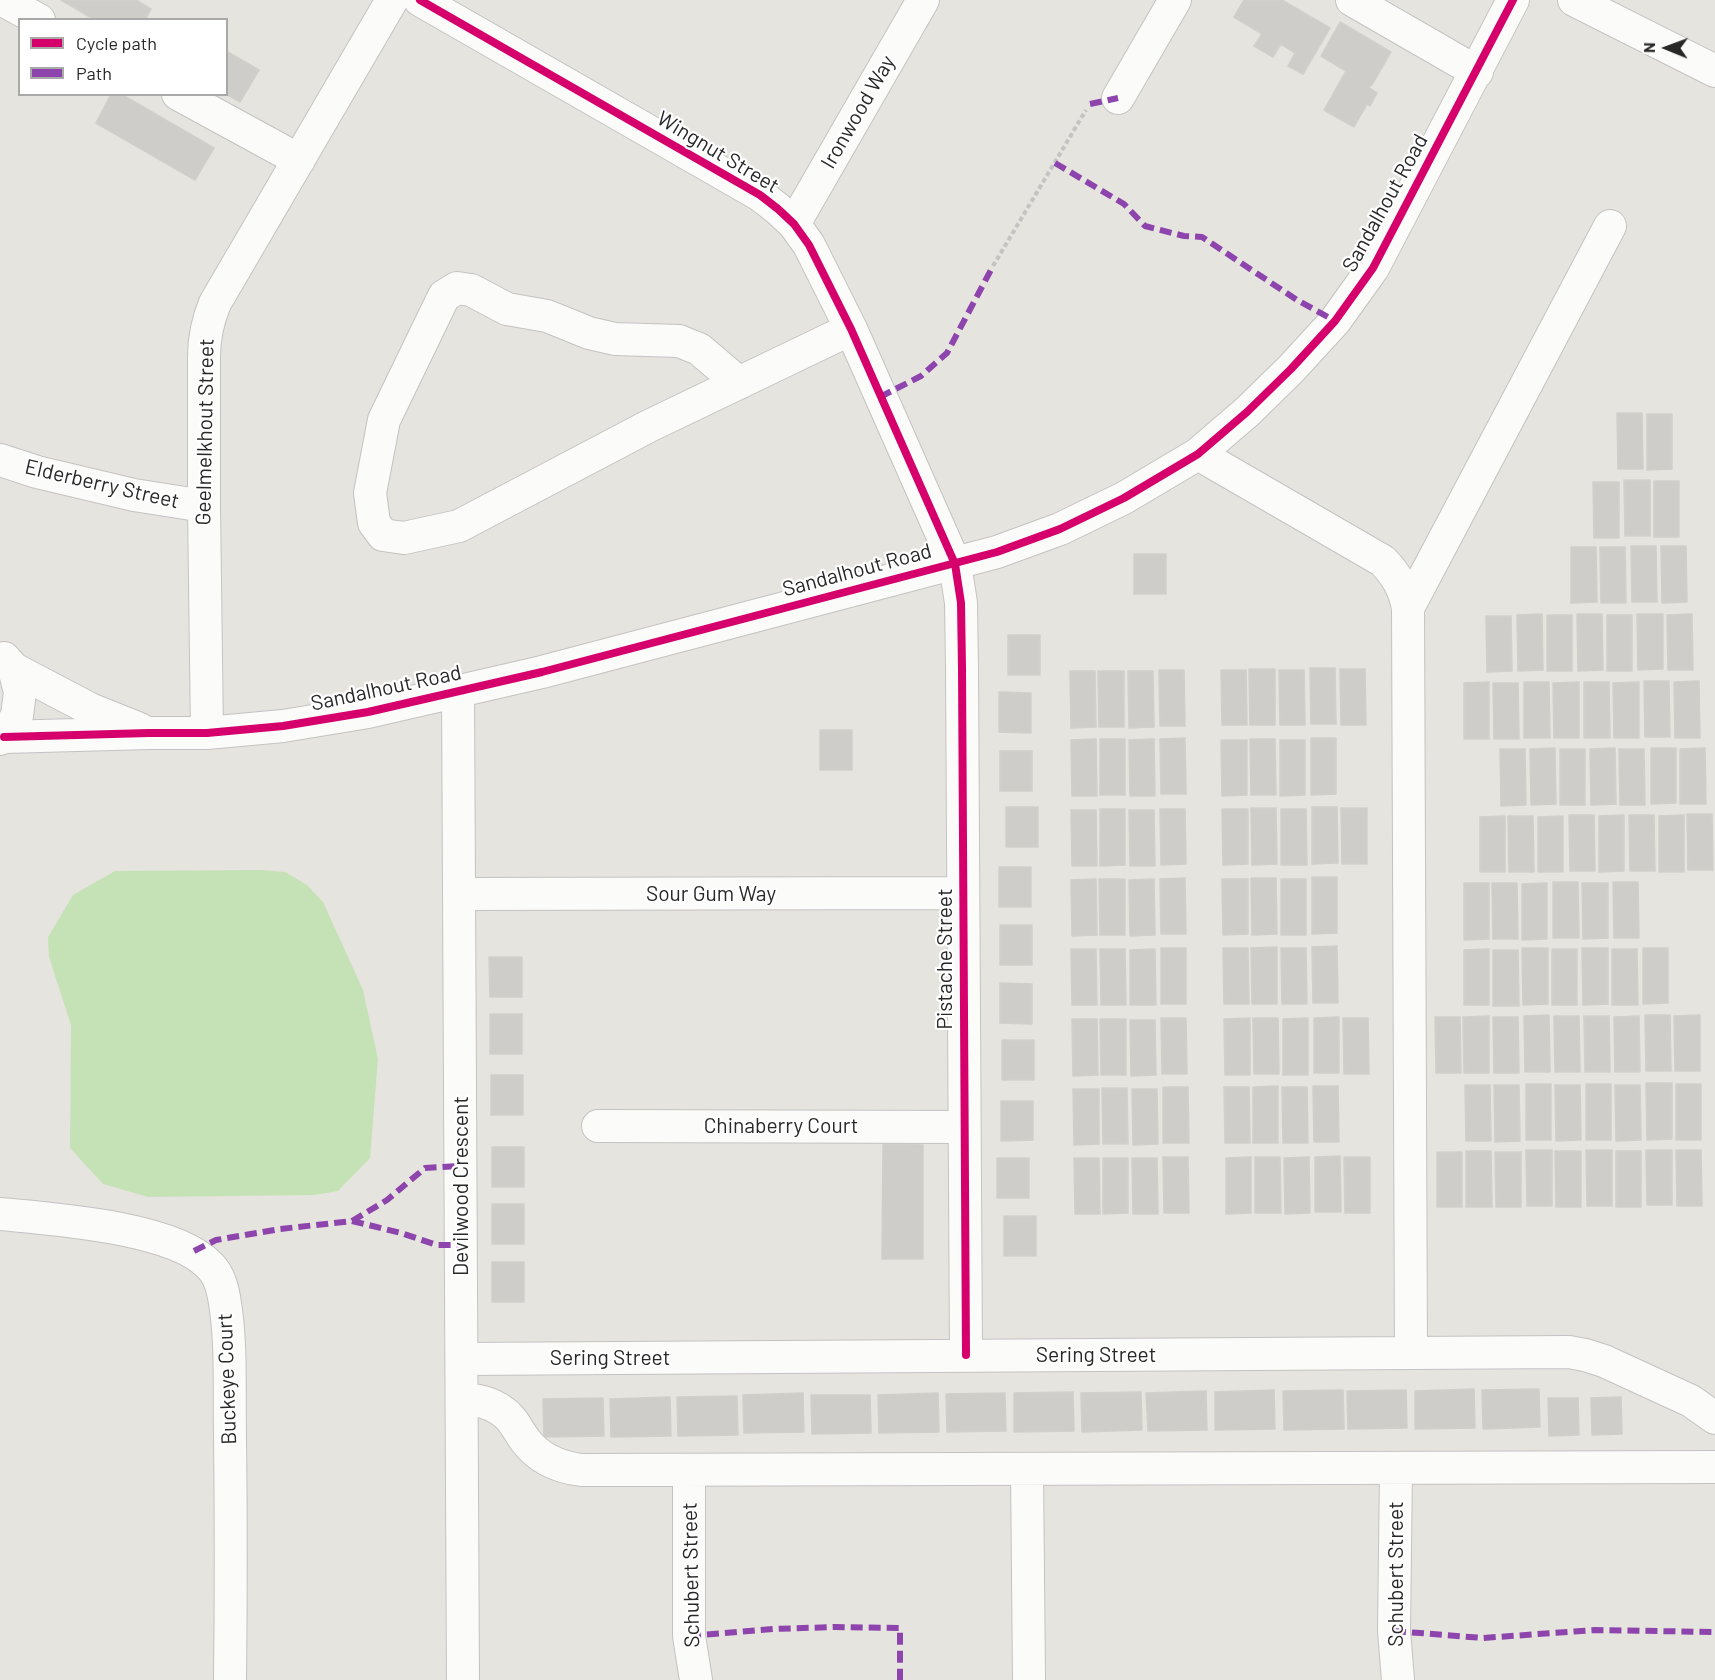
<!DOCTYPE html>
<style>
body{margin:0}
#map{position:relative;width:1715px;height:1680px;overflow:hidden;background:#e6e4de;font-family:Barlow,sans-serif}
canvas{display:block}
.legend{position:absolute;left:18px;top:18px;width:210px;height:78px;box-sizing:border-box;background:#fff;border:2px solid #a9a9a9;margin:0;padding:8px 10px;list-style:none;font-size:18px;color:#282828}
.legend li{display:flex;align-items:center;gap:12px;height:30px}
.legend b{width:30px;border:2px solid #a9a9a9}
.north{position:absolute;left:1637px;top:18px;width:60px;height:60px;-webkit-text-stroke:4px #fff;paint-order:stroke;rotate:271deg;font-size:16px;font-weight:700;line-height:24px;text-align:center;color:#282828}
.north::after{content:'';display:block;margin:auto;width:21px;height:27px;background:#282828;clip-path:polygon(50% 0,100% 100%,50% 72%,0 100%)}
</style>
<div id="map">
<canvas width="1715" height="1680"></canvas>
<ul class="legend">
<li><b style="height:8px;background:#d6006c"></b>Cycle path</li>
<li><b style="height:8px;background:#8e44ad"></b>Path</li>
</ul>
<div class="north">N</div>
</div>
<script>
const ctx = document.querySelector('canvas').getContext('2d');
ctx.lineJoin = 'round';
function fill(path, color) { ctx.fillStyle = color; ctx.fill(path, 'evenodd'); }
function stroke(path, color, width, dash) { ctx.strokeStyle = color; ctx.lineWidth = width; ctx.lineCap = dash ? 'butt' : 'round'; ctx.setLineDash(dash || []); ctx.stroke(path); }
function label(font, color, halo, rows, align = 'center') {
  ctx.font = font + ' Barlow,sans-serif'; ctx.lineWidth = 4.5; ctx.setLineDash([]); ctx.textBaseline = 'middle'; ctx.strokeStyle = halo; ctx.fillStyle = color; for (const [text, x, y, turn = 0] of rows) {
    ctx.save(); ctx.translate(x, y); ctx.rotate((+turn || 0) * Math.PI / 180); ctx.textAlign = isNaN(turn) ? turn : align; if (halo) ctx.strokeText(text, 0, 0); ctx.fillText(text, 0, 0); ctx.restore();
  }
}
fill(new Path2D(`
 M 261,870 L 285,872 L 307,885 L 323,902 L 363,990 L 378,1059 L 370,1158 L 338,1191 L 314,1195 L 148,1197 L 103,1184 L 70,1148 L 71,1025 L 49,957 L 48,937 L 73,895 L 115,871 Z`), '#c5e2b6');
const building = new Path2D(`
 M 61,0 L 136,0 L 151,9 L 145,20 L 95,20 Z
 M 1244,0 L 1282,0 L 1330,28 L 1303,74 L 1288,66 L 1295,53 L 1281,44 L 1273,57 L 1254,46 L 1262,34 L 1234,17 Z
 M 1340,22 L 1391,52 L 1372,85 L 1371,85 L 1369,88 L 1377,93 L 1370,106 L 1367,104 L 1354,127 L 1324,110 L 1346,71 L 1321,56 Z
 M 226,51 L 259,70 L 240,102 L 226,94 Z
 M 111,94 L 121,94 L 214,148 L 195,180 L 96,123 Z
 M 1617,413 L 1642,413 L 1643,469 L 1618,469 Z
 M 1647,414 L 1672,414 L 1672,469 L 1647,470 Z
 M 1624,480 L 1650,480 L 1650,536 L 1625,536 Z
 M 1654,481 L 1679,481 L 1679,537 L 1654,537 Z
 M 1593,482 L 1619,482 L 1619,538 L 1594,538 Z
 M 1631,546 L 1656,546 L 1657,602 L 1632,602 Z
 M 1661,546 L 1686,546 L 1687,602 L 1662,603 Z
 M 1571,547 L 1596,547 L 1597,602 L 1571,603 Z
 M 1600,547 L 1625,547 L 1626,603 L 1601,603 Z
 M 1134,554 L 1166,554 L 1166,594 L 1134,594 Z
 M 1542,614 L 1543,670 L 1518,671 L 1517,615 Z
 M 1577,614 L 1602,614 L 1603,670 L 1578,671 Z
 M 1637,614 L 1663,614 L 1663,669 L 1638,670 Z
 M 1692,614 L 1693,670 L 1668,670 L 1667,615 Z
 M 1547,615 L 1572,615 L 1572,671 L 1547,671 Z
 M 1607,615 L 1632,615 L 1632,671 L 1607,671 Z
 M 1486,616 L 1511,616 L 1512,671 L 1487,672 Z
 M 1008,635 L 1040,635 L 1040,675 L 1008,675 Z
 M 1310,668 L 1335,668 L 1336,724 L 1311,724 Z
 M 1249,669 L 1275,669 L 1275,725 L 1250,725 Z
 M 1340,669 L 1365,669 L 1366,725 L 1341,725 Z
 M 1159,670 L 1184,670 L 1185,726 L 1160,726 Z
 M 1221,670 L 1246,670 L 1247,725 L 1222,725 Z
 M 1279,670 L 1304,670 L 1305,725 L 1280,725 Z
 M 1070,671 L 1095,671 L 1096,727 L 1071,728 Z
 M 1098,671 L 1124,671 L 1124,727 L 1099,727 Z
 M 1128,671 L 1153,671 L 1154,727 L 1129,728 Z
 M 1644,681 L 1669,681 L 1670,737 L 1645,737 Z
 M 1699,681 L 1700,738 L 1675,738 L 1674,682 Z
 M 1489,682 L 1489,739 L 1464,739 L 1464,683 Z
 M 1524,682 L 1549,682 L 1550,738 L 1524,738 Z
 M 1579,682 L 1579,738 L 1554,738 L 1553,683 Z
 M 1584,682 L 1609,682 L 1610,738 L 1584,738 Z
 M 1639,682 L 1639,738 L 1614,738 L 1613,683 Z
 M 1493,683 L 1518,683 L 1519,739 L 1494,739 Z
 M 999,692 L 1031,693 L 1031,733 L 999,732 Z
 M 820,730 L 852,730 L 852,770 L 820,770 Z
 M 1185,738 L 1186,794 L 1161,794 L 1160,739 Z
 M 1311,738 L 1336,738 L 1336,794 L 1311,795 Z
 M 1096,739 L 1097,796 L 1072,796 L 1071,740 Z
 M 1100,739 L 1125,739 L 1125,795 L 1100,795 Z
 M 1154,739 L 1155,796 L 1130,796 L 1129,740 Z
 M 1250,739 L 1275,739 L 1276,795 L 1251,795 Z
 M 1221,740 L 1247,740 L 1247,795 L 1222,796 Z
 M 1280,740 L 1305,740 L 1305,795 L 1280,796 Z
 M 1555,748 L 1556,804 L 1531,805 L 1530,749 Z
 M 1615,748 L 1616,804 L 1591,805 L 1590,749 Z
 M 1651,748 L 1676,748 L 1676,803 L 1651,804 Z
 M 1705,748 L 1706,804 L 1680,804 L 1680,749 Z
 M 1500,749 L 1525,749 L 1526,805 L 1501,806 Z
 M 1560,749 L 1585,749 L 1585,805 L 1560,805 Z
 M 1619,749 L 1644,749 L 1645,805 L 1620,805 Z
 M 1000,751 L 1032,751 L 1032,791 L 1000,791 Z
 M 1006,807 L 1038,807 L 1038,847 L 1006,847 Z
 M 1312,807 L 1337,807 L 1338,863 L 1312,864 Z
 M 1251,808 L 1276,808 L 1277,864 L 1252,865 Z
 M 1341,808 L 1367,808 L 1367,864 L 1342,864 Z
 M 1100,809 L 1125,809 L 1125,865 L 1100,866 Z
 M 1160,809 L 1185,809 L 1186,864 L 1161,865 Z
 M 1222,809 L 1248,809 L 1248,864 L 1223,865 Z
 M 1281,809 L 1306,809 L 1307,865 L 1281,865 Z
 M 1071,810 L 1096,810 L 1097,866 L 1072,866 Z
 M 1129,810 L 1154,810 L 1155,866 L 1130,866 Z
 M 1687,814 L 1712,814 L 1713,870 L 1688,870 Z
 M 1569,815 L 1594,815 L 1595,871 L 1570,871 Z
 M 1624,815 L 1624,871 L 1599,872 L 1599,816 Z
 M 1629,815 L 1654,815 L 1655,871 L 1630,871 Z
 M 1684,815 L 1684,872 L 1659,872 L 1659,816 Z
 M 1505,816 L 1505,872 L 1480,872 L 1480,817 Z
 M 1508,816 L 1533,816 L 1534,872 L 1509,872 Z
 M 1563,816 L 1563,872 L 1538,872 L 1538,817 Z
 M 999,867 L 1031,867 L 1031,907 L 999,907 Z
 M 1312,877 L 1337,877 L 1337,933 L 1312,934 Z
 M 1185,878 L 1186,934 L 1161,934 L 1160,879 Z
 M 1251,878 L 1276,878 L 1277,934 L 1252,935 Z
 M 1096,879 L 1097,935 L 1072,936 L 1071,880 Z
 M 1099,879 L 1125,879 L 1125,935 L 1100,935 Z
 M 1154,879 L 1155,935 L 1130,936 L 1129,880 Z
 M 1222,879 L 1248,879 L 1248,934 L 1223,935 Z
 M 1281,879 L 1306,879 L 1306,935 L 1281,935 Z
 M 1553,882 L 1578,882 L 1579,938 L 1553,938 Z
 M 1613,882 L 1638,882 L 1639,938 L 1614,938 Z
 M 1464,883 L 1489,883 L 1489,939 L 1464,940 Z
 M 1492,883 L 1517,883 L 1518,939 L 1493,939 Z
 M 1547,883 L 1547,939 L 1522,940 L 1522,884 Z
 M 1582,883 L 1608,883 L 1608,938 L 1583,939 Z
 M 1000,925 L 1032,925 L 1032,965 L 1000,965 Z
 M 1337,946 L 1338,1003 L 1313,1003 L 1312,947 Z
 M 1277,947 L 1277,1004 L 1252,1004 L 1251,948 Z
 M 1161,948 L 1186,948 L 1186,1004 L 1161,1004 Z
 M 1223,948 L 1248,948 L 1249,1004 L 1224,1004 Z
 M 1281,948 L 1306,948 L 1307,1004 L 1282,1004 Z
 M 1522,948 L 1548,948 L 1548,1004 L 1523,1005 Z
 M 1582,948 L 1608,948 L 1608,1004 L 1583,1005 Z
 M 1643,948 L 1668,948 L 1668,1003 L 1643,1004 Z
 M 1071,949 L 1096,949 L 1097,1005 L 1072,1005 Z
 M 1100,949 L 1125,949 L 1126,1005 L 1101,1005 Z
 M 1155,949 L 1156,1005 L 1130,1005 L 1130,950 Z
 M 1489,949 L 1489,1005 L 1464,1005 L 1464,950 Z
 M 1552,949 L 1577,949 L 1577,1005 L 1552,1005 Z
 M 1612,949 L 1637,949 L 1638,1005 L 1612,1005 Z
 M 1493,950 L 1518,950 L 1519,1006 L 1493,1006 Z
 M 489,957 L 522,957 L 522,997 L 490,997 Z
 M 1000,983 L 1032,984 L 1032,1024 L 1000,1023 Z
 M 490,1014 L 522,1014 L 522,1054 L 490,1054 Z
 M 1549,1015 L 1550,1072 L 1525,1072 L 1524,1016 Z
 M 1645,1015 L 1670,1015 L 1671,1071 L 1646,1071 Z
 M 1700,1015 L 1700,1071 L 1675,1071 L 1674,1016 Z
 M 1489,1016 L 1489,1073 L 1464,1073 L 1463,1017 Z
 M 1554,1016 L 1579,1016 L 1580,1072 L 1555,1072 Z
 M 1584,1016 L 1609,1016 L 1610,1072 L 1585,1072 Z
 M 1639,1016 L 1640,1072 L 1615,1072 L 1614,1017 Z
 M 1339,1017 L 1339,1073 L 1314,1073 L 1314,1018 Z
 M 1435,1017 L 1460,1017 L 1461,1073 L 1436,1073 Z
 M 1493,1017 L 1518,1017 L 1519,1073 L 1494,1073 Z
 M 1161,1018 L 1186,1018 L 1187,1074 L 1162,1074 Z
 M 1250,1018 L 1250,1075 L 1225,1075 L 1224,1019 Z
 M 1253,1018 L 1278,1018 L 1279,1074 L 1254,1074 Z
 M 1308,1018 L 1308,1075 L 1283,1075 L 1283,1019 Z
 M 1343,1018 L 1368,1018 L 1369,1074 L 1344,1074 Z
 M 1072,1019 L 1097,1019 L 1098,1075 L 1073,1076 Z
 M 1100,1019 L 1126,1019 L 1126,1075 L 1101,1075 Z
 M 1130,1020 L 1155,1020 L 1156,1075 L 1131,1076 Z
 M 1002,1040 L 1034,1040 L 1034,1080 L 1002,1080 Z
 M 491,1075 L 523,1075 L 523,1115 L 491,1115 Z
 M 1646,1083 L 1672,1083 L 1672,1139 L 1647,1140 Z
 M 1526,1084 L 1551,1084 L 1551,1140 L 1526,1140 Z
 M 1586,1084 L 1611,1084 L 1611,1140 L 1586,1140 Z
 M 1676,1084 L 1701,1084 L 1701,1140 L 1676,1140 Z
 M 1465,1085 L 1490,1085 L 1491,1141 L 1466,1141 Z
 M 1494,1085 L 1519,1085 L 1520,1141 L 1495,1142 Z
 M 1555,1085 L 1580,1085 L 1581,1140 L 1556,1141 Z
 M 1615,1085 L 1640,1085 L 1641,1140 L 1616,1141 Z
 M 1278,1086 L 1278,1143 L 1253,1143 L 1253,1087 Z
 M 1313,1086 L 1338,1086 L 1339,1142 L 1314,1142 Z
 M 1163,1087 L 1188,1087 L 1189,1143 L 1163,1143 Z
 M 1224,1087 L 1249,1087 L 1250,1143 L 1225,1143 Z
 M 1282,1087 L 1307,1087 L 1308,1143 L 1283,1143 Z
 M 1102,1088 L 1127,1088 L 1128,1144 L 1103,1144 Z
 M 1073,1089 L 1099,1089 L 1099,1144 L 1074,1145 Z
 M 1132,1089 L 1157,1089 L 1158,1144 L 1133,1145 Z
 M 1001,1101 L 1033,1101 L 1033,1140 L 1001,1141 Z
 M 883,1144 L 923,1145 L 923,1259 L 882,1259 Z
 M 492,1147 L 524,1147 L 524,1187 L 492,1187 Z
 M 1526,1150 L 1552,1150 L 1552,1206 L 1527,1206 Z
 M 1586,1150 L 1612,1150 L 1612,1206 L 1587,1206 Z
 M 1646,1150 L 1672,1150 L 1672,1205 L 1647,1205 Z
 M 1676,1150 L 1701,1150 L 1702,1206 L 1677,1206 Z
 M 1466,1151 L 1491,1151 L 1492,1207 L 1466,1207 Z
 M 1555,1151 L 1581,1151 L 1581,1207 L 1556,1207 Z
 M 1616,1151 L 1641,1151 L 1641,1207 L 1616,1207 Z
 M 1437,1152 L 1462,1152 L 1462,1207 L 1437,1207 Z
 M 1495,1152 L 1521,1152 L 1521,1207 L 1496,1207 Z
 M 1340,1156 L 1341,1212 L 1315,1212 L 1315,1157 Z
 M 1163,1157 L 1188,1157 L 1189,1213 L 1164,1213 Z
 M 1251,1157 L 1251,1213 L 1226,1214 L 1226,1158 Z
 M 1255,1157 L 1280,1157 L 1281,1213 L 1255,1213 Z
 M 1309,1157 L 1310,1213 L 1285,1214 L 1284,1158 Z
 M 1344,1157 L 1370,1157 L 1370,1213 L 1345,1213 Z
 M 997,1158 L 1029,1158 L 1029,1198 L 997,1198 Z
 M 1074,1158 L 1099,1158 L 1100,1214 L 1075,1214 Z
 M 1103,1158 L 1128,1158 L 1128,1213 L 1103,1214 Z
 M 1132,1158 L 1157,1158 L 1158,1214 L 1133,1214 Z
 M 492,1204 L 524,1204 L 524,1244 L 492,1244 Z
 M 1004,1216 L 1036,1216 L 1036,1256 L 1004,1256 Z
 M 492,1262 L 524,1262 L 524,1302 L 492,1302 Z
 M 1474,1389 L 1475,1428 L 1415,1429 L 1415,1391 Z
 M 1539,1389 L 1540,1427 L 1483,1429 L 1482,1390 Z
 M 1274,1390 L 1275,1429 L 1215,1430 L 1215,1392 Z
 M 1343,1390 L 1344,1429 L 1284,1430 L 1283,1391 Z
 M 1406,1390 L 1407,1428 L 1348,1429 L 1347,1391 Z
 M 1206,1391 L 1207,1430 L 1148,1431 L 1146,1393 Z
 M 1073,1392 L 1074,1431 L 1014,1432 L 1014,1393 Z
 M 1141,1392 L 1142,1430 L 1082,1432 L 1081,1393 Z
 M 803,1393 L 804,1432 L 744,1433 L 743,1395 Z
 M 938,1393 L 939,1432 L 879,1433 L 878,1395 Z
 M 1005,1393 L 1006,1431 L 947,1432 L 946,1394 Z
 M 811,1395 L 870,1395 L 871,1433 L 812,1434 Z
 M 737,1396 L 738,1435 L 678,1436 L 677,1397 Z
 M 670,1397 L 671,1436 L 611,1437 L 610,1399 Z
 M 1621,1397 L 1622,1434 L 1592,1435 L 1591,1398 Z
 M 603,1398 L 604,1436 L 544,1437 L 543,1399 Z
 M 1548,1398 L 1578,1398 L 1579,1435 L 1549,1436 Z`);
fill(building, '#cfcdc9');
stroke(building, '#d1cfca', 1.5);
const minor = new Path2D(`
 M 3,0 L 39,20
 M 420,0 L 760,195 L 778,209 L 794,224 L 809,245 L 851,329 L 955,564 L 961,603 L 962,668 L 966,1355
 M 1352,0 L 1477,72
 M 1574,0 L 1715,71
 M 178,94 L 299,160
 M 1118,98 L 1175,0
 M 794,224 L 923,0
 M 739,383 L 699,349 L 679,341 L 615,339 L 589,333 L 547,316 L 507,309 L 471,290 L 457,288 L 444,296 L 384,420 L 370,493 L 374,523 L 383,535 L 404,538 L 459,526 L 649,426 L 851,329
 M 1198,454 L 1383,561 C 1397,576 1404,588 1408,608 L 1411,1353
 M 0,460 L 37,472 L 134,495 L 204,506
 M 1408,608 L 1610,226
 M 14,669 L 90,709 L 140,729
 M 458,692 L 463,1680
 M 207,733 L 204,506 L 204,357 C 204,337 208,320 215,303 L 392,0
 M 4,737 L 149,733 L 207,733 L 283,726 L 368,712 L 542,672 L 997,552 L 1060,529 L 1124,498 L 1198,454 L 1247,412 L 1291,369 L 1335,321 L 1373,268 L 1513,0
 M 0,739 L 4,737 L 17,716 L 20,692 L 14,669 L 4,658
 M 459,894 L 963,893
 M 598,1126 L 964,1127
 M 0,1214 C 52,1219 173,1227 209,1265 C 218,1273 222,1286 224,1297 C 232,1342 229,1389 230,1434 C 231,1516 231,1598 230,1680
 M 462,1359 L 1569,1352 L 1585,1355 L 1604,1361 L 1691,1401 L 1715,1418
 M 462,1398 C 476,1400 490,1402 502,1411 C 513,1418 517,1429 525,1440 C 539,1459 558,1467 581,1470 L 1715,1467
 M 1396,1468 L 1394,1631 L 1398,1680
 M 1027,1469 L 1029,1680
 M 689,1470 L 689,1636 L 696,1680`);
stroke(minor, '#c4c3c3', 34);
stroke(new Path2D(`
 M 993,266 L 1086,110`), '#c4c3c3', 4, [4.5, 3]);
stroke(minor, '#fbfbfa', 32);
stroke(new Path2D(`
 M 1090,104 L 1118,98
 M 1055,163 L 1124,204 L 1145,226 L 1184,236 L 1202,237 L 1297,300 L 1335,321
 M 880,397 L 921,376 L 947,353 L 993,266
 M 352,1221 L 401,1233 L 437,1245 L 461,1245
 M 194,1251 L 216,1240 L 280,1229 L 352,1221 L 387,1200 L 425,1168 L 460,1166
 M 1394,1631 L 1483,1638 L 1595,1630 L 1715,1632
 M 689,1636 L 773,1629 L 835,1627 L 900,1628 L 900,1680`), '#8e44ad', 6, [12, 6]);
stroke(new Path2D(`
 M 420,0 L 760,195 L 778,209 L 794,224 L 809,245 L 851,329 L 955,564 L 961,603 L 962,668 L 966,1355
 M 4,737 L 149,733 L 207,733 L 283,726 L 368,712 L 542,672 L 997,552 L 1060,529 L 1124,498 L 1198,454 L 1247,412 L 1291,369 L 1335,321 L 1373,268 L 1513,0`), '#d6006c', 8);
label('21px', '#282828', '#fff', [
 ["Ironwood Way",858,112,-60],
 ["Wingnut Street",718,152,31],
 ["Sandalhout Road",1385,203,-61],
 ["Geelmelkhout Street",205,432,-89],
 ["Elderberry Street",102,484,13],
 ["Sandalhout Road",857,570,-15],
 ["Sandalhout Road",386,688,-12],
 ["Sour Gum Way",711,894],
 ["Pistache Street",945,959,-90],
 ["Chinaberry Court",781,1126],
 ["Devilwood Crescent",461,1186,-90],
 ["Sering Street",1096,1355],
 ["Sering Street",610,1358],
 ["Buckeye Court",227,1379,-92],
 ["Schubert Street",1396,1574,-90],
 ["Schubert Street",691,1575,-91]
]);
</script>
